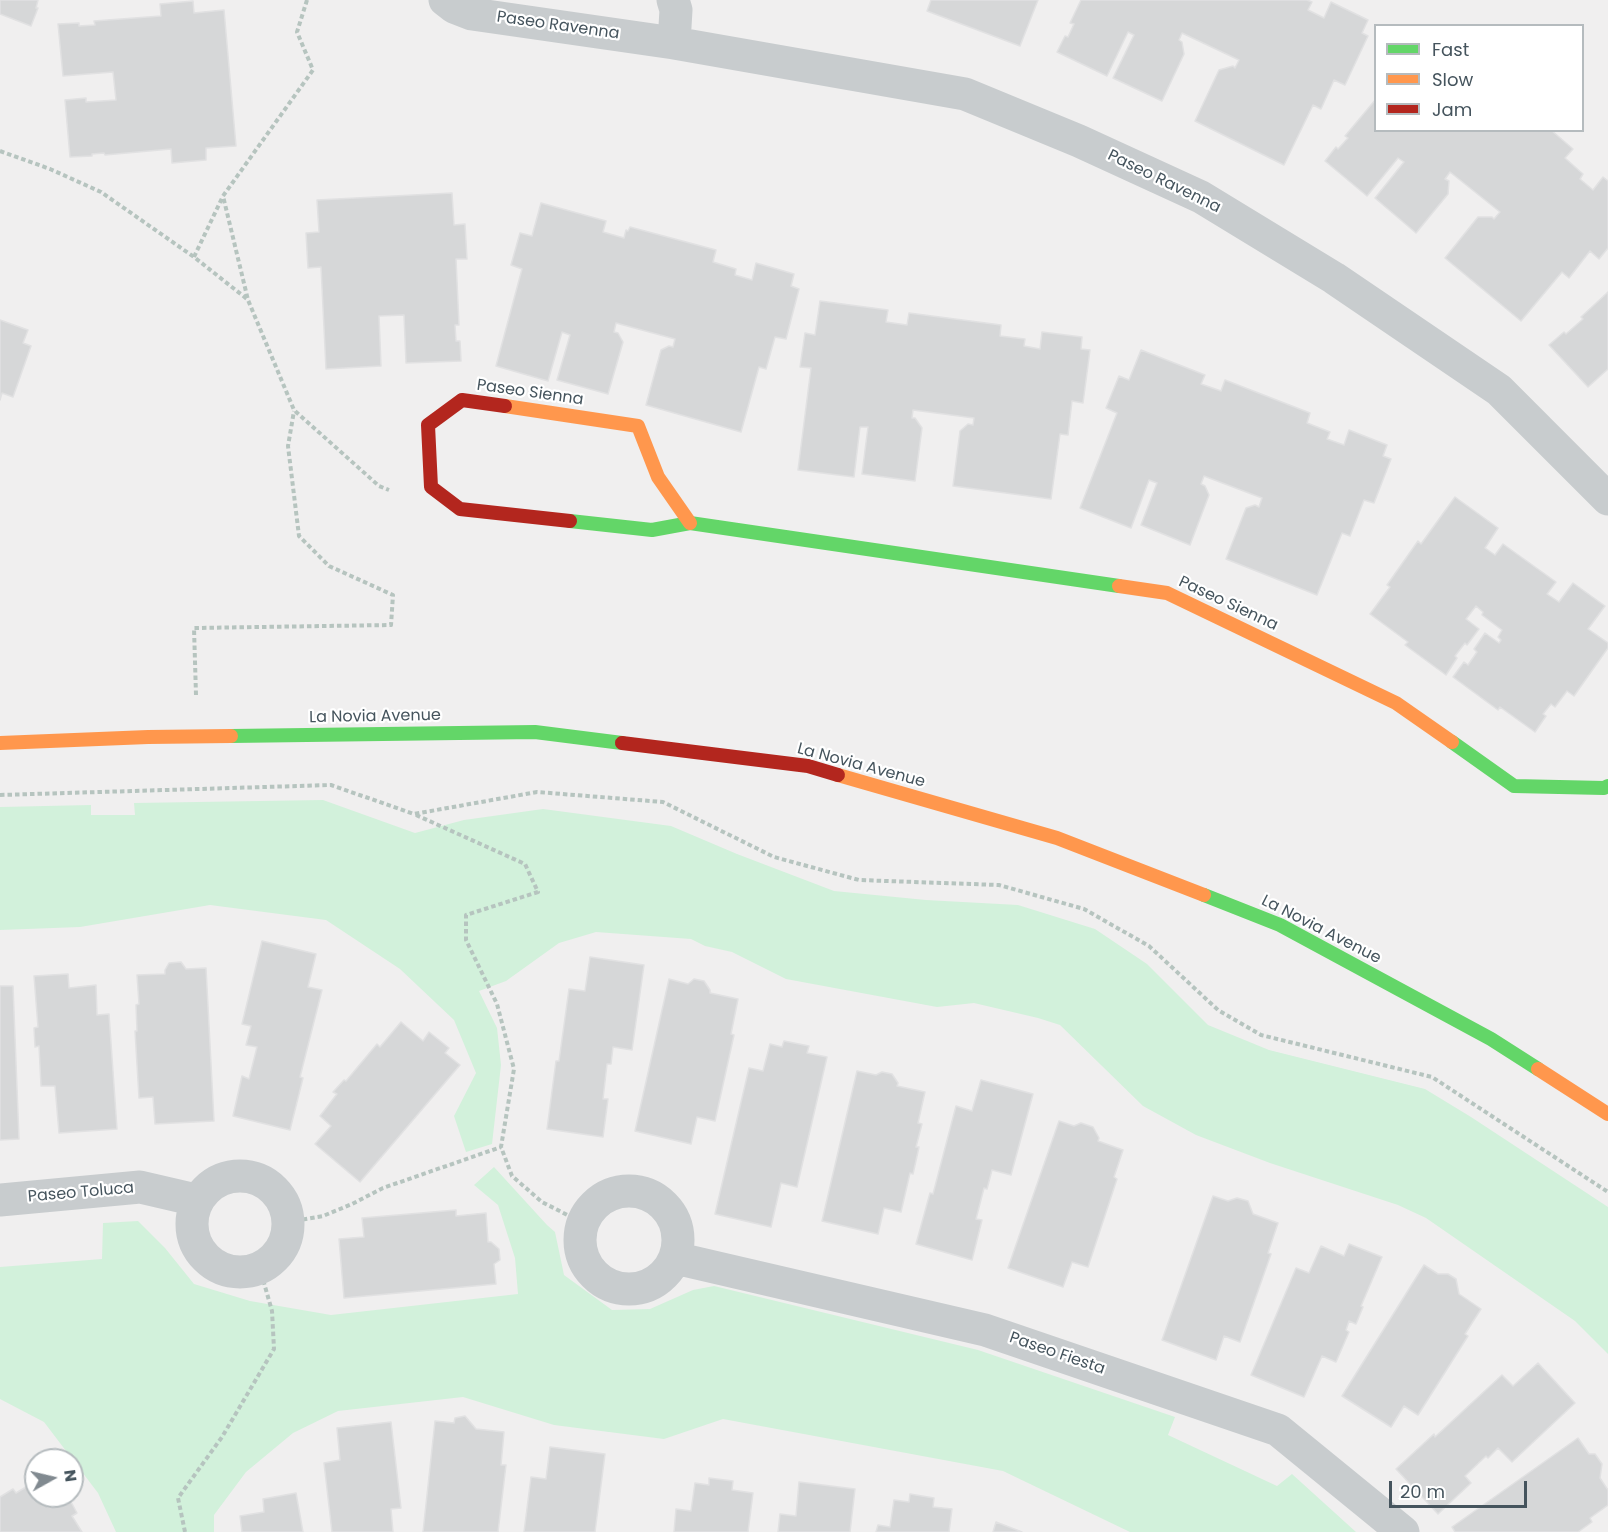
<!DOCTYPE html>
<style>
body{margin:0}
#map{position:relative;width:1608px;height:1532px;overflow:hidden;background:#f0efef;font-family:Poppins,sans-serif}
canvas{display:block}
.legend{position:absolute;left:1374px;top:24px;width:210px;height:108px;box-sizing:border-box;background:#fff;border:2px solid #b5bbbe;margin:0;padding:8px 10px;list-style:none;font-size:18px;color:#45545d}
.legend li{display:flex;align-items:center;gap:12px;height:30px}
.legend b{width:30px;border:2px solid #b5bbbe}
.north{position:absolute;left:24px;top:1448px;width:60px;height:60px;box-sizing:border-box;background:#fff;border:2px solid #b5bbbe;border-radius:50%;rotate:82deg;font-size:16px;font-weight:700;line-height:24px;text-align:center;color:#45545d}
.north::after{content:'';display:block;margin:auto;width:21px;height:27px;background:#818a90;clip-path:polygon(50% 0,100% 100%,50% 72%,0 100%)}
.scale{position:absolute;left:1389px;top:1481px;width:138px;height:27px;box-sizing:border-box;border:3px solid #45545d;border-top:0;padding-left:8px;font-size:18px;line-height:21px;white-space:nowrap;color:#45545d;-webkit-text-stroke:4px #fff;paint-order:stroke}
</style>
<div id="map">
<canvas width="1608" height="1532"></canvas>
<ul class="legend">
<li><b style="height:8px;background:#63d668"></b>Fast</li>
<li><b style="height:8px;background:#ff974d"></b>Slow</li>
<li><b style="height:8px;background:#b3261e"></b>Jam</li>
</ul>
<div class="north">N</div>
<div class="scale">20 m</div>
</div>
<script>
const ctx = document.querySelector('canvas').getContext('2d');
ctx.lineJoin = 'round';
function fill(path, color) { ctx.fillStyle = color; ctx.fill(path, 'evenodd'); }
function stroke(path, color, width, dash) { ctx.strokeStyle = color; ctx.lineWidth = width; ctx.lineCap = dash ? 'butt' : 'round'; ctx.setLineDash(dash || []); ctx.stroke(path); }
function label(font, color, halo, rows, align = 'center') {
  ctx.font = font + ' Poppins,sans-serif'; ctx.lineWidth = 4.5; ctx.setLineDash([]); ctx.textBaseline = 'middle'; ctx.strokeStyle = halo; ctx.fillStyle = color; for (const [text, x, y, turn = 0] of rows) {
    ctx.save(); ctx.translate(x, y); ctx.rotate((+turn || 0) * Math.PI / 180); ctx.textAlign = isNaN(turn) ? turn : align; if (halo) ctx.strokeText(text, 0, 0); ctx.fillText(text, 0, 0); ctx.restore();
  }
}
fill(new Path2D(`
 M 323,800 L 415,833 L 464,820 L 543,809 L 671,826 L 737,854 L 834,891 L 926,900 L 1018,905 L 1095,929 L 1147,964 L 1208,1025 L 1269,1050 L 1425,1089 L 1471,1117 L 1608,1207 L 1608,1354 L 1575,1321 L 1426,1218 L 1398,1205 L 1270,1163 L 1196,1135 L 1143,1106 L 1060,1025 L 1038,1018 L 974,1003 L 937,1007 L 786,979 L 732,952 L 705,946 L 691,939 L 596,932 L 559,943 L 506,981 L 479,991 L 497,1028 L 501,1065 L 492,1144 L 466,1152 L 454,1116 L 476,1073 L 454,1020 L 400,969 L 326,920 L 210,905 L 80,927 L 0,930 L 0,807 L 91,805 L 91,815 L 135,815 L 134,803 Z
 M 494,1167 L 547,1225 L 555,1232 L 564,1275 L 612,1310 L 650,1309 L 693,1290 L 714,1286 L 978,1350 L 1175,1417 L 1168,1435 L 1277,1486 L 1292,1474 L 1356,1532 L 1130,1532 L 1003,1471 L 723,1419 L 664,1439 L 554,1425 L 463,1397 L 338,1411 L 293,1433 L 246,1472 L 214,1515 L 214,1532 L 116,1532 L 98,1493 L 44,1422 L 0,1399 L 0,1267 L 102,1259 L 103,1223 L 138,1221 L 165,1248 L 194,1284 L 250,1301 L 331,1315 L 518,1294 L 515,1258 L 498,1205 L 474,1185 Z`), '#d2f1db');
const building = new Path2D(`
 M 0,0 L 38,0 L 36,8 L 38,8 L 31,26 L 0,14 Z
 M 931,0 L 1038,0 L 1020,46 L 927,11 Z
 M 1081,0 L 1307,0 L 1312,2 L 1308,10 L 1324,18 L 1331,2 L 1368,20 L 1362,33 L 1368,36 L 1345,85 L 1334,80 L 1321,109 L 1313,105 L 1284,165 L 1195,121 L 1219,70 L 1233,66 L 1235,68 L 1239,60 L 1182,33 L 1179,40 L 1182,42 L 1184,54 L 1162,101 L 1113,78 L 1134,35 L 1128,32 L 1107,76 L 1057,52 L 1065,36 L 1068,37 L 1074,24 L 1070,23 Z
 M 193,1 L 194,13 L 224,10 L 236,146 L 206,148 L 206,160 L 172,163 L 171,149 L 105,155 L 104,153 L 92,154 L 92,156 L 70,157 L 65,100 L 86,98 L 86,102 L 116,100 L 113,72 L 63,76 L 58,24 L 79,23 L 79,26 L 95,25 L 94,21 L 161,16 L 160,4 Z
 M 1376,99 L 1376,130 L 1551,130 L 1573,149 L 1565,158 L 1583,174 L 1580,179 L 1593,190 L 1603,177 L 1608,181 L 1608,248 L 1599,259 L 1590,251 L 1569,278 L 1562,272 L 1521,321 L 1445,258 L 1478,217 L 1492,217 L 1494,219 L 1500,212 L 1450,172 L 1445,179 L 1449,181 L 1448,194 L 1416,233 L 1375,198 L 1404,162 L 1398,158 L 1367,196 L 1325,161 L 1336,147 L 1338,149 L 1348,138 L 1345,136 Z
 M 452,193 L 454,225 L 465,224 L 467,259 L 456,259 L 459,325 L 455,325 L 456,341 L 460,341 L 461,361 L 406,363 L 404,315 L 379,316 L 381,366 L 326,369 L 321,267 L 308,268 L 306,233 L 319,232 L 317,200 Z
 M 541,203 L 606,221 L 603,232 L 624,238 L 626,230 L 628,231 L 630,227 L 716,250 L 713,262 L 736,269 L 735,275 L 752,280 L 756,263 L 794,274 L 791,286 L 799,289 L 786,339 L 775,337 L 766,369 L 759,367 L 741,432 L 646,405 L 661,350 L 669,346 L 673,347 L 675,339 L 616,323 L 614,332 L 618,333 L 623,342 L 608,394 L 557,380 L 570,335 L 562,332 L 548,381 L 496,366 L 522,269 L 511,265 L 520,233 L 532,236 Z
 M 1608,292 L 1608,369 L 1588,387 L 1549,345 L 1564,332 L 1566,334 L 1583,319 L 1581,317 Z
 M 820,301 L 888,310 L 886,322 L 907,325 L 909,313 L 1001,325 L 1000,336 L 1025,339 L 1024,346 L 1040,349 L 1042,332 L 1082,337 L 1081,349 L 1090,350 L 1083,403 L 1072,401 L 1068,435 L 1060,434 L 1051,499 L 953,486 L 960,431 L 968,424 L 973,425 L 974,418 L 913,410 L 912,418 L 915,418 L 922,428 L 915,481 L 862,474 L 868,427 L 860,427 L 854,477 L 798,470 L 811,368 L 800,367 L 805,333 L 815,335 Z
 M 0,320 L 28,330 L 23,343 L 31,346 L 13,397 L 2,393 L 0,400 Z
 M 1141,350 L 1205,375 L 1201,384 L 1221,391 L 1225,380 L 1310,413 L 1307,423 L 1330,432 L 1327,439 L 1344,445 L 1349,430 L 1387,445 L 1383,456 L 1391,459 L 1374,503 L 1364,500 L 1350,536 L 1342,533 L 1317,595 L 1226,559 L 1246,508 L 1255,505 L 1259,507 L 1262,498 L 1204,476 L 1201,484 L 1205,486 L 1209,495 L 1190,545 L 1141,525 L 1157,483 L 1149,480 L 1131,528 L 1080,508 L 1117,413 L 1106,408 L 1119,376 L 1129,380 Z
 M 1455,497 L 1498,528 L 1485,548 L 1495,555 L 1503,544 L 1556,582 L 1547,594 L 1559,602 L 1573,583 L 1605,606 L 1588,629 L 1608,643 L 1608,648 L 1574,696 L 1567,691 L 1555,707 L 1551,704 L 1543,714 L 1546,716 L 1535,732 L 1500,707 L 1498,710 L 1453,677 L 1464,662 L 1468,665 L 1477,652 L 1474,649 L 1485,633 L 1499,643 L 1501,640 L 1498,637 L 1502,630 L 1482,615 L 1483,612 L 1476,606 L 1466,619 L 1479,629 L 1467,645 L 1465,643 L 1455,656 L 1457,658 L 1446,675 L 1405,645 L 1408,642 L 1370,614 L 1390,587 L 1387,585 L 1418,541 L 1421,544 Z
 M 262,941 L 316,954 L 308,987 L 322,990 L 300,1077 L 303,1078 L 290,1130 L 233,1116 L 242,1076 L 249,1079 L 257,1047 L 246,1045 L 251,1026 L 242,1024 Z
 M 590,957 L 644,965 L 632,1050 L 613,1047 L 611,1064 L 607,1064 L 603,1099 L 608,1099 L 603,1137 L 547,1129 L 556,1061 L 559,1061 L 569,989 L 585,991 Z
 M 181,962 L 186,969 L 206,968 L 214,1121 L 155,1124 L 153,1097 L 139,1098 L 135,1031 L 137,1031 L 136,1005 L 139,1004 L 137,975 L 165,974 L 165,970 L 169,963 Z
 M 68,974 L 69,988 L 96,985 L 97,1015 L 109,1014 L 117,1129 L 59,1133 L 55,1086 L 41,1086 L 39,1046 L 35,1047 L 34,1028 L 38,1027 L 34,976 Z
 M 669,979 L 688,984 L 694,979 L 704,981 L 710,990 L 710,993 L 738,999 L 731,1034 L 734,1035 L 715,1121 L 697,1117 L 691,1144 L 635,1131 Z
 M 0,986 L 13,986 L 19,1139 L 0,1140 Z
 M 401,1022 L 423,1041 L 429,1032 L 449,1048 L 445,1053 L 460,1065 L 360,1182 L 315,1144 L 331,1126 L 320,1116 L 337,1094 L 333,1092 L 344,1080 L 346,1081 L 377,1044 L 380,1047 Z
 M 784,1041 L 809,1046 L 807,1053 L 827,1057 L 797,1187 L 781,1183 L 771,1227 L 715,1214 L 749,1068 L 763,1071 L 770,1044 L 782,1047 Z
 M 857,1071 L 876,1075 L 882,1072 L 892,1074 L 898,1083 L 897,1086 L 925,1092 L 918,1123 L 922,1124 L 916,1147 L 919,1147 L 913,1174 L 910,1173 L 901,1212 L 884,1208 L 878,1234 L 822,1221 Z
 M 981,1080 L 1033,1094 L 1011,1175 L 992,1170 L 987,1189 L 984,1188 L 976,1219 L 982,1220 L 972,1260 L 916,1244 L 930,1193 L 933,1194 L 956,1106 L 972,1111 Z
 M 1059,1121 L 1074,1126 L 1081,1123 L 1093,1127 L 1099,1138 L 1098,1141 L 1123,1150 L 1114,1177 L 1117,1179 L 1088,1267 L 1072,1262 L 1063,1287 L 1008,1268 Z
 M 1213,1196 L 1228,1201 L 1237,1198 L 1248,1201 L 1253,1214 L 1278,1223 L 1268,1253 L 1271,1254 L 1240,1342 L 1224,1336 L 1216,1360 L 1162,1340 Z
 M 456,1210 L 456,1216 L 486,1213 L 488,1242 L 491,1242 L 499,1249 L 500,1260 L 494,1264 L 496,1284 L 344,1298 L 339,1239 L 364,1237 L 362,1218 Z
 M 1349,1244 L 1382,1257 L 1361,1306 L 1363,1307 L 1356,1324 L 1349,1321 L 1346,1330 L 1349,1332 L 1336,1362 L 1322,1356 L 1304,1397 L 1251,1375 L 1296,1268 L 1309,1273 L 1321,1246 L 1344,1256 Z
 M 1424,1265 L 1438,1274 L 1448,1274 L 1456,1279 L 1459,1294 L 1481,1309 L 1465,1334 L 1468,1336 L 1418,1415 L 1404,1406 L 1391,1427 L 1342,1396 Z
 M 1538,1363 L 1575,1403 L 1512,1462 L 1498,1448 L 1488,1458 L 1486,1456 L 1465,1476 L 1471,1483 L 1438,1514 L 1396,1469 L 1434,1434 L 1435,1437 L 1502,1375 L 1513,1386 Z
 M 465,1416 L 476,1429 L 504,1432 L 501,1465 L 506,1465 L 498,1532 L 423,1532 L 435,1421 L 454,1423 L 455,1418 Z
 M 391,1422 L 401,1508 L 391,1509 L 393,1532 L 332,1532 L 324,1463 L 340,1460 L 337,1428 Z
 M 1578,1438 L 1589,1454 L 1595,1454 L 1602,1464 L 1600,1478 L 1608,1490 L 1608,1505 L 1590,1518 L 1592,1522 L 1578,1532 L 1455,1532 L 1452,1527 Z
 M 550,1447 L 605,1454 L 595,1532 L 524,1532 L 531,1477 L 546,1479 Z
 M 709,1478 L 733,1481 L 732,1490 L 753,1493 L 748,1532 L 674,1532 L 676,1509 L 691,1511 L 695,1483 L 709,1485 Z
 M 36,1481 L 36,1496 L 56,1496 L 61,1505 L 70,1500 L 77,1513 L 72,1516 L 82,1532 L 0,1532 L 0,1497 L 13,1489 L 16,1493 Z
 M 799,1482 L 855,1489 L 850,1532 L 778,1532 L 780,1514 L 796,1516 Z
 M 296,1493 L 303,1532 L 242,1532 L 240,1516 L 264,1512 L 263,1499 Z
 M 910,1494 L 934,1498 L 933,1507 L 952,1509 L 949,1532 L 876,1532 L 878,1525 L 890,1527 L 894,1500 L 909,1502 Z
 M 996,1522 L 1022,1532 L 993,1532 Z`);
fill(building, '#d6d7d8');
stroke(building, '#e1e1e2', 1.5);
stroke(new Path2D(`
 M 307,0 L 297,32 L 313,70 L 223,196 L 248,300 L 294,410 L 379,486 L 389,490
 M 0,151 L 50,169 L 101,192 L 194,257 L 247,299
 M 194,257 L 223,196
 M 196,695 L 194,628 L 391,625 L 393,595 L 329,566 L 299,536 L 288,446 L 294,411
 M 0,795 L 331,785 L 414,814 L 537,792 L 663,802 L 774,857 L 859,880 L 999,885 L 1084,909 L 1149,946 L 1218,1010 L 1261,1035 L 1432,1077 L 1608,1192
 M 416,815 L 525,864 L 538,892 L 466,915 L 466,940 L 497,1004 L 514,1069 L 501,1147 L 512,1176 L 542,1202 L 583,1223
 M 288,1222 L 323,1216 L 352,1204 L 383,1188 L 501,1147
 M 185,1532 L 178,1498 L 222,1437 L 274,1349 L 272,1311 L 260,1269`), '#b6c4bf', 4, [4.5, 3]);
stroke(new Path2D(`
 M 445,0 L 454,7 L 472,14 L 674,43 L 965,94 L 1079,141 L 1201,197 L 1334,278 L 1499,390 L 1608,499
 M 673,0 L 676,10 L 674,43
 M192 1224a48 48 0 1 1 96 0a48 48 0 1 1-96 0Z
 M580 1240a49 49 0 1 1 98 0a49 49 0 1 1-98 0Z
 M 0,1200 L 140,1187 L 196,1200
 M 675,1258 L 985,1330 L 1278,1430 L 1403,1532`), '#c8ccce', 33);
stroke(new Path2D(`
 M 570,521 L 652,530 L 690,523 L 1119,586
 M 231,736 L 535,732 L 622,743
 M 1452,742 L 1514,786 L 1604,788 L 1608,786
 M 1204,895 L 1280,925 L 1491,1039 L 1538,1069`), '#63d668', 14);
stroke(new Path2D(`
 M 505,406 L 638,426 L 658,477 L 690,523
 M 1119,586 L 1167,593 L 1396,703 L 1452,742
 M 0,743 L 148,737 L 231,736
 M 838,775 L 1057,838 L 1204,895
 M 1538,1069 L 1608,1114`), '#ff974d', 14);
stroke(new Path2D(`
 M 505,406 L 462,400 L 428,425 L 431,487 L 460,509 L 570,521
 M 622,743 L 808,766 L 838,775`), '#b3261e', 14);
label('16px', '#45545d', '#fff', [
 ["Paseo Ravenna",558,26,8],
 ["Paseo Ravenna",1164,182,26],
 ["Paseo Sienna",530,393,8],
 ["Paseo Sienna",1228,604,25],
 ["La Novia Avenue",375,717,-1],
 ["La Novia Avenue",861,766,15],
 ["La Novia Avenue",1321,930,27],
 ["Paseo Toluca",81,1193,-5],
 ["Paseo Fiesta",1057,1354,19]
]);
</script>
